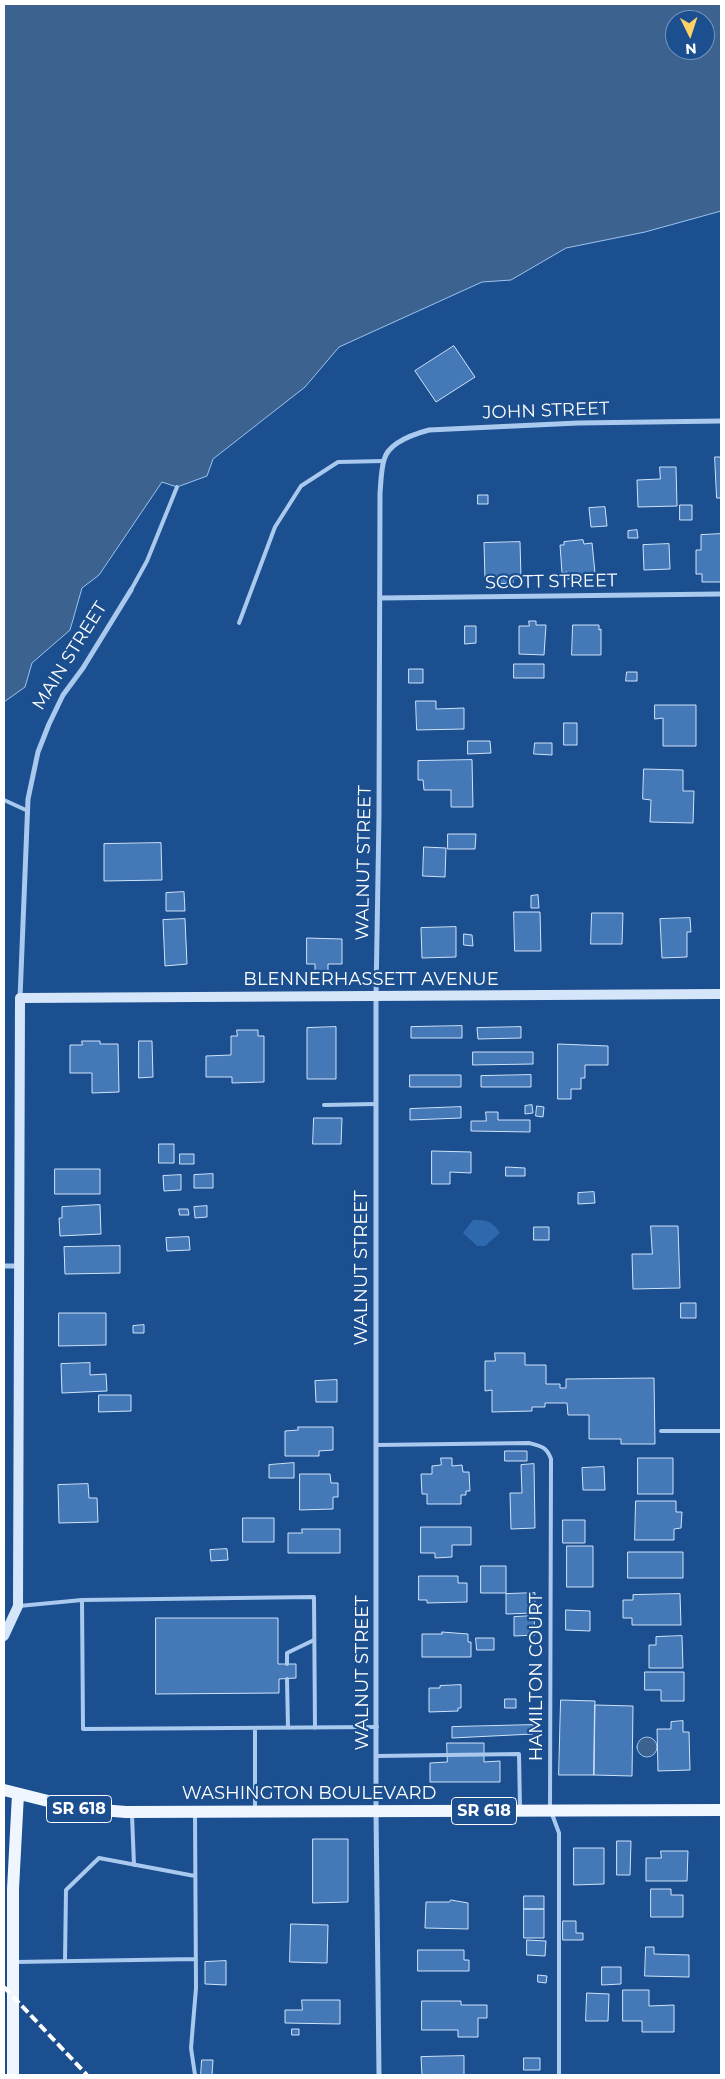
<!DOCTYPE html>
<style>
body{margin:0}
#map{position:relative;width:725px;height:2079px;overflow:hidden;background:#1b4f8f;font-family:Montserrat,sans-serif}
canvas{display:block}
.frame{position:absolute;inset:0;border:5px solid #fff;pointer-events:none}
.north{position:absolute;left:665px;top:10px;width:50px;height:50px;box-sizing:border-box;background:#1b4f8f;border:1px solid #7695bc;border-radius:50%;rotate:176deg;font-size:14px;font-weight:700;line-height:20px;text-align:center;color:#fff}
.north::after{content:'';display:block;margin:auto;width:18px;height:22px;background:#ffd166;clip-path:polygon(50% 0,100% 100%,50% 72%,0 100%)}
</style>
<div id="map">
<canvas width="725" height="2079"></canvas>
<div class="frame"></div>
<div class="north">N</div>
</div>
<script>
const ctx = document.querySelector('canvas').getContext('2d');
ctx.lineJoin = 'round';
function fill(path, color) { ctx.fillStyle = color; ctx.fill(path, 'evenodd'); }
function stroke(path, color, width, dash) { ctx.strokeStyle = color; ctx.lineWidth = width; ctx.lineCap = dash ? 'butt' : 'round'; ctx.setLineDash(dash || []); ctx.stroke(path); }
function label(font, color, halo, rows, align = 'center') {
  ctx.font = font + ' Montserrat,sans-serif'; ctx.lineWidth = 4.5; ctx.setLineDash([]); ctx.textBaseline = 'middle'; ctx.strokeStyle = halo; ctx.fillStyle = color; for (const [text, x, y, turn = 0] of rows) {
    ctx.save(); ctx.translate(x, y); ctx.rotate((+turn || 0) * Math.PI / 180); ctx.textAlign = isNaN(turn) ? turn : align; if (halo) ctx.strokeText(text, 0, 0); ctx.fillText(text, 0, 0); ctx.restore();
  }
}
fill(new Path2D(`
 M 473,1220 C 487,1220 492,1221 500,1233 L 485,1246 L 477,1246 L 463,1233 Z`), '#2e69ad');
const water = new Path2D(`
 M 4,4 L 721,4 L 721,211 L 645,232 L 566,248 L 511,280 L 482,282 L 339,347 L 305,387 L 213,459 L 207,476 L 177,487 L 162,482 L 99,575 L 82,588 L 70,630 L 32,663 L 25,687 L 4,702 ZM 675,20 L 705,20 L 705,50 L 675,50 Z
 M637 1747a10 10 0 1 1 20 0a10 10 0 1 1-20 0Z`);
fill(water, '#3c6290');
stroke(water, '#9cc4f0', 1);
const building = new Path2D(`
 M 454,346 L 475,377 L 436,402 L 415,371 Z
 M 715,457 L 721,457 L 721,498 L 717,498 Z
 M 660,467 L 676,467 L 677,506 L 638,507 L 637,480 L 660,479 Z
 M 478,495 L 488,495 L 488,504 L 478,504 Z
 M 680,505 L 692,505 L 692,520 L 680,520 Z
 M 605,507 L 607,526 L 591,527 L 589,508 Z
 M 637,530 L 638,538 L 628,538 L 628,531 Z
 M 721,534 L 721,582 L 702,582 L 702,574 L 696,574 L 696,550 L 701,550 L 701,535 Z
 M 583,540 L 584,544 L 592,543 L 595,573 L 585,574 L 586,577 L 567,579 L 567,572 L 562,573 L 560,545 L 564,545 L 564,542 Z
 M 520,542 L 521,578 L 513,578 L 513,583 L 491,584 L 491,579 L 485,579 L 484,543 Z
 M 669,544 L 670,569 L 644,570 L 643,545 Z
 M 529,621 L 536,621 L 536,625 L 546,625 L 544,655 L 519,654 L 519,626 L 529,626 Z
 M 573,625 L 599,625 L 599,630 L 601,629 L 601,655 L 572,655 Z
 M 465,626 L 476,626 L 476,643 L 465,644 Z
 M 514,664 L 544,664 L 544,678 L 514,678 Z
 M 409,669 L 423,669 L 423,683 L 409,683 Z
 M 627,672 L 637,672 L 637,681 L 626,681 Z
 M 416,701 L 436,701 L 436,709 L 464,708 L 464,729 L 417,730 Z
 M 655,705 L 696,705 L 696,746 L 663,746 L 663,718 L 655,719 Z
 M 564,723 L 577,723 L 577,745 L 564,745 Z
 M 468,741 L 490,741 L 491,753 L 468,754 Z
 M 535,743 L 552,743 L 552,755 L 534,754 Z
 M 472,760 L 473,807 L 451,807 L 451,790 L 424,790 L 423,780 L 418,780 L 418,761 Z
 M 644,769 L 683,770 L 683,791 L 694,791 L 693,823 L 650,822 L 651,800 L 643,799 Z
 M 448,834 L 476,834 L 475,849 L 448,849 Z
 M 161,843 L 162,880 L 104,881 L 104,844 Z
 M 424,847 L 446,848 L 445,877 L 423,876 Z
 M 184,892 L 185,911 L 166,911 L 166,893 Z
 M 538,895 L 539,908 L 531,908 L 531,896 Z
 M 514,912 L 540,912 L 541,951 L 515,951 Z
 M 592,913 L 623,913 L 622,944 L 591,944 Z
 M 690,918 L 691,932 L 687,932 L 687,957 L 662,958 L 660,919 Z
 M 185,919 L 187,964 L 165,966 L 163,920 Z
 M 456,927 L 456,957 L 422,958 L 421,928 Z
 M 464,934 L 472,935 L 473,946 L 464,945 Z
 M 307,938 L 342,939 L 342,964 L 328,964 L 328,971 L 315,971 L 315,964 L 307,964 Z
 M 462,1026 L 462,1038 L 411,1038 L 411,1027 Z
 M 336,1027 L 336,1079 L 307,1079 L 307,1028 Z
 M 521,1027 L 521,1038 L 478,1039 L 477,1028 Z
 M 237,1030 L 258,1030 L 258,1036 L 264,1036 L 264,1082 L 232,1083 L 232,1077 L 206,1077 L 206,1056 L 231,1055 L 231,1036 L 237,1036 Z
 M 82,1041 L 100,1041 L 100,1044 L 118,1044 L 119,1092 L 92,1093 L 92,1073 L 70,1073 L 70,1045 L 82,1045 Z
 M 139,1041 L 152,1041 L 153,1077 L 139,1078 Z
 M 558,1044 L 608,1046 L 608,1065 L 585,1065 L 585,1078 L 581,1078 L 581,1089 L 571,1089 L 571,1099 L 558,1099 Z
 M 473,1052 L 533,1052 L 533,1064 L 473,1065 Z
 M 410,1075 L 461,1075 L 461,1087 L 410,1087 Z
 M 531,1075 L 531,1087 L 481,1087 L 481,1076 Z
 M 532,1105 L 533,1113 L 525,1114 L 525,1106 Z
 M 537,1106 L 544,1107 L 543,1117 L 536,1116 Z
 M 461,1107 L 461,1118 L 410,1120 L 410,1109 Z
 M 486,1112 L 498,1112 L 498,1120 L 530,1120 L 530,1132 L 471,1131 L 471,1121 L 486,1121 Z
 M 314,1118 L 342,1118 L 341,1144 L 313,1144 Z
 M 159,1144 L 174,1144 L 174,1163 L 159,1163 Z
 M 432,1151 L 471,1152 L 471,1173 L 450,1172 L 450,1184 L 432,1184 Z
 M 180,1154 L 194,1154 L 194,1164 L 180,1164 Z
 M 506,1167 L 525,1168 L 525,1176 L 506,1176 Z
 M 55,1169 L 100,1169 L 100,1194 L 55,1194 Z
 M 213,1174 L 213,1188 L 194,1188 L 194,1175 Z
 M 181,1175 L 181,1190 L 164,1191 L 163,1176 Z
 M 594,1192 L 595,1203 L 578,1204 L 578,1193 Z
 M 100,1205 L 101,1234 L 60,1236 L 59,1218 L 62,1218 L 62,1207 Z
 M 207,1206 L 207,1217 L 195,1218 L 194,1207 Z
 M 179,1209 L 188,1209 L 189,1215 L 180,1215 Z
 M 651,1226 L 678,1226 L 680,1288 L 633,1289 L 632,1254 L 652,1254 Z
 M 534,1227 L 549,1227 L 549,1240 L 534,1240 Z
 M 189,1237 L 190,1250 L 167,1251 L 166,1238 Z
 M 120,1246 L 120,1273 L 65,1274 L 64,1247 Z
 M 681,1303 L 696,1303 L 696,1318 L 681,1318 Z
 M 59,1313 L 106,1313 L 106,1345 L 59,1346 Z
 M 144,1325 L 144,1333 L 133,1333 L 133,1326 Z
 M 495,1353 L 525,1353 L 525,1365 L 546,1365 L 546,1384 L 560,1384 L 560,1388 L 566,1388 L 566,1379 L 654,1378 L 655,1444 L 621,1444 L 621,1439 L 589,1439 L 589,1415 L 568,1415 L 567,1403 L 545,1403 L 545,1407 L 532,1407 L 532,1411 L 492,1412 L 492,1390 L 485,1391 L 485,1361 L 495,1361 Z
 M 90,1363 L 90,1375 L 106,1374 L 107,1391 L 62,1393 L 61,1364 Z
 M 337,1380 L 337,1402 L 316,1402 L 315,1381 Z
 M 99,1395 L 131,1395 L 131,1411 L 99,1412 Z
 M 298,1427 L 333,1427 L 333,1450 L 319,1451 L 319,1456 L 285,1456 L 285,1431 L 298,1430 Z
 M 505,1451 L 527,1451 L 527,1461 L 505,1461 Z
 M 441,1458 L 452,1458 L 452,1466 L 462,1465 L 463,1472 L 469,1472 L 470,1491 L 466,1491 L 466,1495 L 461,1495 L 461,1504 L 427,1504 L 427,1494 L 422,1494 L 421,1474 L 432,1474 L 432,1466 L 441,1465 Z
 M 638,1458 L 673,1458 L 673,1494 L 638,1494 Z
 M 294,1463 L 294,1478 L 269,1478 L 269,1465 Z
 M 534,1464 L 535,1528 L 511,1529 L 510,1493 L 522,1493 L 521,1465 Z
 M 604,1467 L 605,1490 L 583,1490 L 582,1468 Z
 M 300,1474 L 330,1474 L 331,1483 L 338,1483 L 338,1497 L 333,1497 L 333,1509 L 300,1510 Z
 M 88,1484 L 89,1498 L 97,1498 L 98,1522 L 59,1523 L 58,1485 Z
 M 636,1501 L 676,1501 L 676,1512 L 682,1512 L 681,1528 L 674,1529 L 674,1540 L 635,1540 Z
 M 243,1518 L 274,1518 L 274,1542 L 243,1542 Z
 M 563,1520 L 585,1520 L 585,1543 L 563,1543 Z
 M 421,1527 L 471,1527 L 471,1545 L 452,1545 L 452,1557 L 435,1558 L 435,1553 L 421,1553 Z
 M 302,1529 L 340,1529 L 340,1553 L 288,1553 L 288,1533 L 302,1533 Z
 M 567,1546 L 593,1546 L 593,1587 L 567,1587 Z
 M 227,1549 L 228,1560 L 211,1561 L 210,1550 Z
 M 628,1552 L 683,1552 L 683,1578 L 628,1578 Z
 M 481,1566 L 506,1566 L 506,1593 L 481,1593 Z
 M 419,1576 L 458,1576 L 458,1583 L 467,1583 L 467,1602 L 427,1603 L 427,1600 L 419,1600 Z
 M 535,1593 L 535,1613 L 506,1614 L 506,1594 Z
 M 680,1594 L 681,1625 L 632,1625 L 632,1618 L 623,1618 L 623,1600 L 633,1600 L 633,1595 Z
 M 566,1610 L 590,1611 L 590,1631 L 566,1630 Z
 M 534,1616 L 535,1635 L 514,1636 L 514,1617 Z
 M 156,1618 L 278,1618 L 278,1664 L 296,1664 L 296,1678 L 279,1679 L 279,1693 L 156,1694 Z
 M 442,1632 L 468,1634 L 468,1642 L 471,1642 L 471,1657 L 422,1657 L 422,1634 L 442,1634 Z
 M 682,1636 L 683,1668 L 649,1668 L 649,1645 L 656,1645 L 656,1637 Z
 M 476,1638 L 494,1638 L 494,1650 L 477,1650 Z
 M 645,1672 L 684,1672 L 684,1701 L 661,1701 L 661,1690 L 645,1690 Z
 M 461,1685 L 461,1708 L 458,1708 L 458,1711 L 429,1712 L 429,1688 L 440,1688 L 440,1686 Z
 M 505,1699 L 516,1699 L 516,1708 L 505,1708 Z
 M 561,1700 L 595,1701 L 594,1775 L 559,1775 Z
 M 595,1705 L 633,1706 L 632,1776 L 594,1775 Z
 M 683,1721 L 683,1732 L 689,1732 L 690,1770 L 658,1771 L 657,1729 L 671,1729 L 671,1722 Z
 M 533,1725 L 533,1734 L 452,1738 L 452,1727 Z
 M 447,1743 L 484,1743 L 484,1762 L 500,1761 L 500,1782 L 430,1782 L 430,1763 L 447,1762 Z
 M 313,1839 L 348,1839 L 348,1902 L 313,1903 Z
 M 617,1841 L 631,1841 L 630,1875 L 617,1875 Z
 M 574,1848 L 604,1848 L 604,1884 L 574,1885 Z
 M 661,1851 L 688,1851 L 687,1881 L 646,1881 L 646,1858 L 661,1858 Z
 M 651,1889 L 671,1889 L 671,1895 L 683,1895 L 683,1917 L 651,1917 Z
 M 524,1896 L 544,1896 L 544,1909 L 524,1909 Z
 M 451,1900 L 468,1903 L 468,1929 L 425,1928 L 426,1902 L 449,1902 Z
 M 524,1909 L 544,1909 L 544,1938 L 524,1938 Z
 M 563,1921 L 576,1921 L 576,1933 L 583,1933 L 583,1940 L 563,1940 Z
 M 291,1924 L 328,1925 L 327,1963 L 290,1962 Z
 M 527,1940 L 546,1941 L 545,1956 L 527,1955 Z
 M 646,1947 L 654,1947 L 654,1954 L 689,1955 L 689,1977 L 645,1976 Z
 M 418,1950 L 464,1950 L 464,1960 L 469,1960 L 469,1971 L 418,1971 Z
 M 226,1961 L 226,1985 L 205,1984 L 205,1962 Z
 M 602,1967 L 621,1967 L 621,1984 L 602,1985 Z
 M 538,1975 L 547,1976 L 546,1983 L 538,1982 Z
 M 623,1990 L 649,1990 L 649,2006 L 674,2005 L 674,2032 L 642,2032 L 642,2021 L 623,2021 Z
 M 587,1993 L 609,1994 L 608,2021 L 586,2021 Z
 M 302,2000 L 340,2000 L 340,2024 L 285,2023 L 285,2010 L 302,2010 Z
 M 422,2001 L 461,2001 L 461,2005 L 487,2005 L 487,2018 L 478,2018 L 478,2037 L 458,2037 L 458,2030 L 422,2030 Z
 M 292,2029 L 299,2029 L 299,2035 L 292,2035 Z
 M 464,2056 L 464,2075 L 422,2075 L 421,2057 Z
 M 524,2058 L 540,2058 L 540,2070 L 524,2070 Z
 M 202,2060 L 213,2060 L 212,2075 L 201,2075 Z`);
fill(building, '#4478b7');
stroke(building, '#cfe3fa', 1);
stroke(new Path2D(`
 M 131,590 L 147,561 L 177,487
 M 239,623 L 275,527 L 301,486 L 338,462 L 384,461
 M 4,800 L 28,811
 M 324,1105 L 376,1104
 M 661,1431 L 721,1431
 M 376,1445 L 529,1443 C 541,1446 547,1447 551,1459 L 550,1807
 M 82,1600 L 83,1729 L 377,1727
 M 19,1606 L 82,1600 L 314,1597 L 315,1728
 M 287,1664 L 287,1653 L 314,1640
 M 287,1679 L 288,1728
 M 377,1756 L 519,1754 L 520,1807
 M 255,1809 L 255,1728
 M 552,1814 L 559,1833 L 559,2075
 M 132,1815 L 134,1865
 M 65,1961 L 66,1890 L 99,1858 L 195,1876
 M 15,1962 L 196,1959
 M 195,2075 L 191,2048 L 196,1988 L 195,1813`), '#a9c9ee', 4);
stroke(new Path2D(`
 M 380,598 L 721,594
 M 20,998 L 28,799 L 38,752 L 49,724 L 63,695 L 83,668 L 131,590
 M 4,1266 L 19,1266
 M 379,2075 L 376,1811 L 376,996 L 379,815 L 380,493 C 381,482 381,470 384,460 C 388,443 414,434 429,430 L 578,423 L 721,421`), '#a9c9ee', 5);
stroke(new Path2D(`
 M 4,1636 L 18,1606 L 20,998 L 721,994`), '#d6e6fa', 10);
stroke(new Path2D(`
 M 4,1790 L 76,1808 L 126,1812 L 721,1810
 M 13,2075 L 13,1889 L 18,1794`), '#f0f6ff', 12);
stroke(new Path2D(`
 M 4,1987 L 87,2075`), '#fff', 4, [9, 4]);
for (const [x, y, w] of [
 [79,1809,65],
 [484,1811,65]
]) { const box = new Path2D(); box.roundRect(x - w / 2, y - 13.5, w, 27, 4); ctx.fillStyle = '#1b4f8f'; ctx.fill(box); stroke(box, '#fff', 1); }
label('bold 16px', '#fff', null, [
 ["SR 618",79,1809],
 ["SR 618",484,1811]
]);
label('18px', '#fff', '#1b4f8f', [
 ["JOHN STREET",546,411,-2],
 ["SCOTT STREET",551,582,-1],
 ["MAIN STREET",70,656,-58],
 ["WALNUT STREET",364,863,-89],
 ["BLENNERHASSETT AVENUE",371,980],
 ["WALNUT STREET",362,1268,-90],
 ["WALNUT STREET",363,1673,-90],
 ["HAMILTON COURT",537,1677,-90],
 ["WASHINGTON BOULEVARD",309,1794]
]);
</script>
